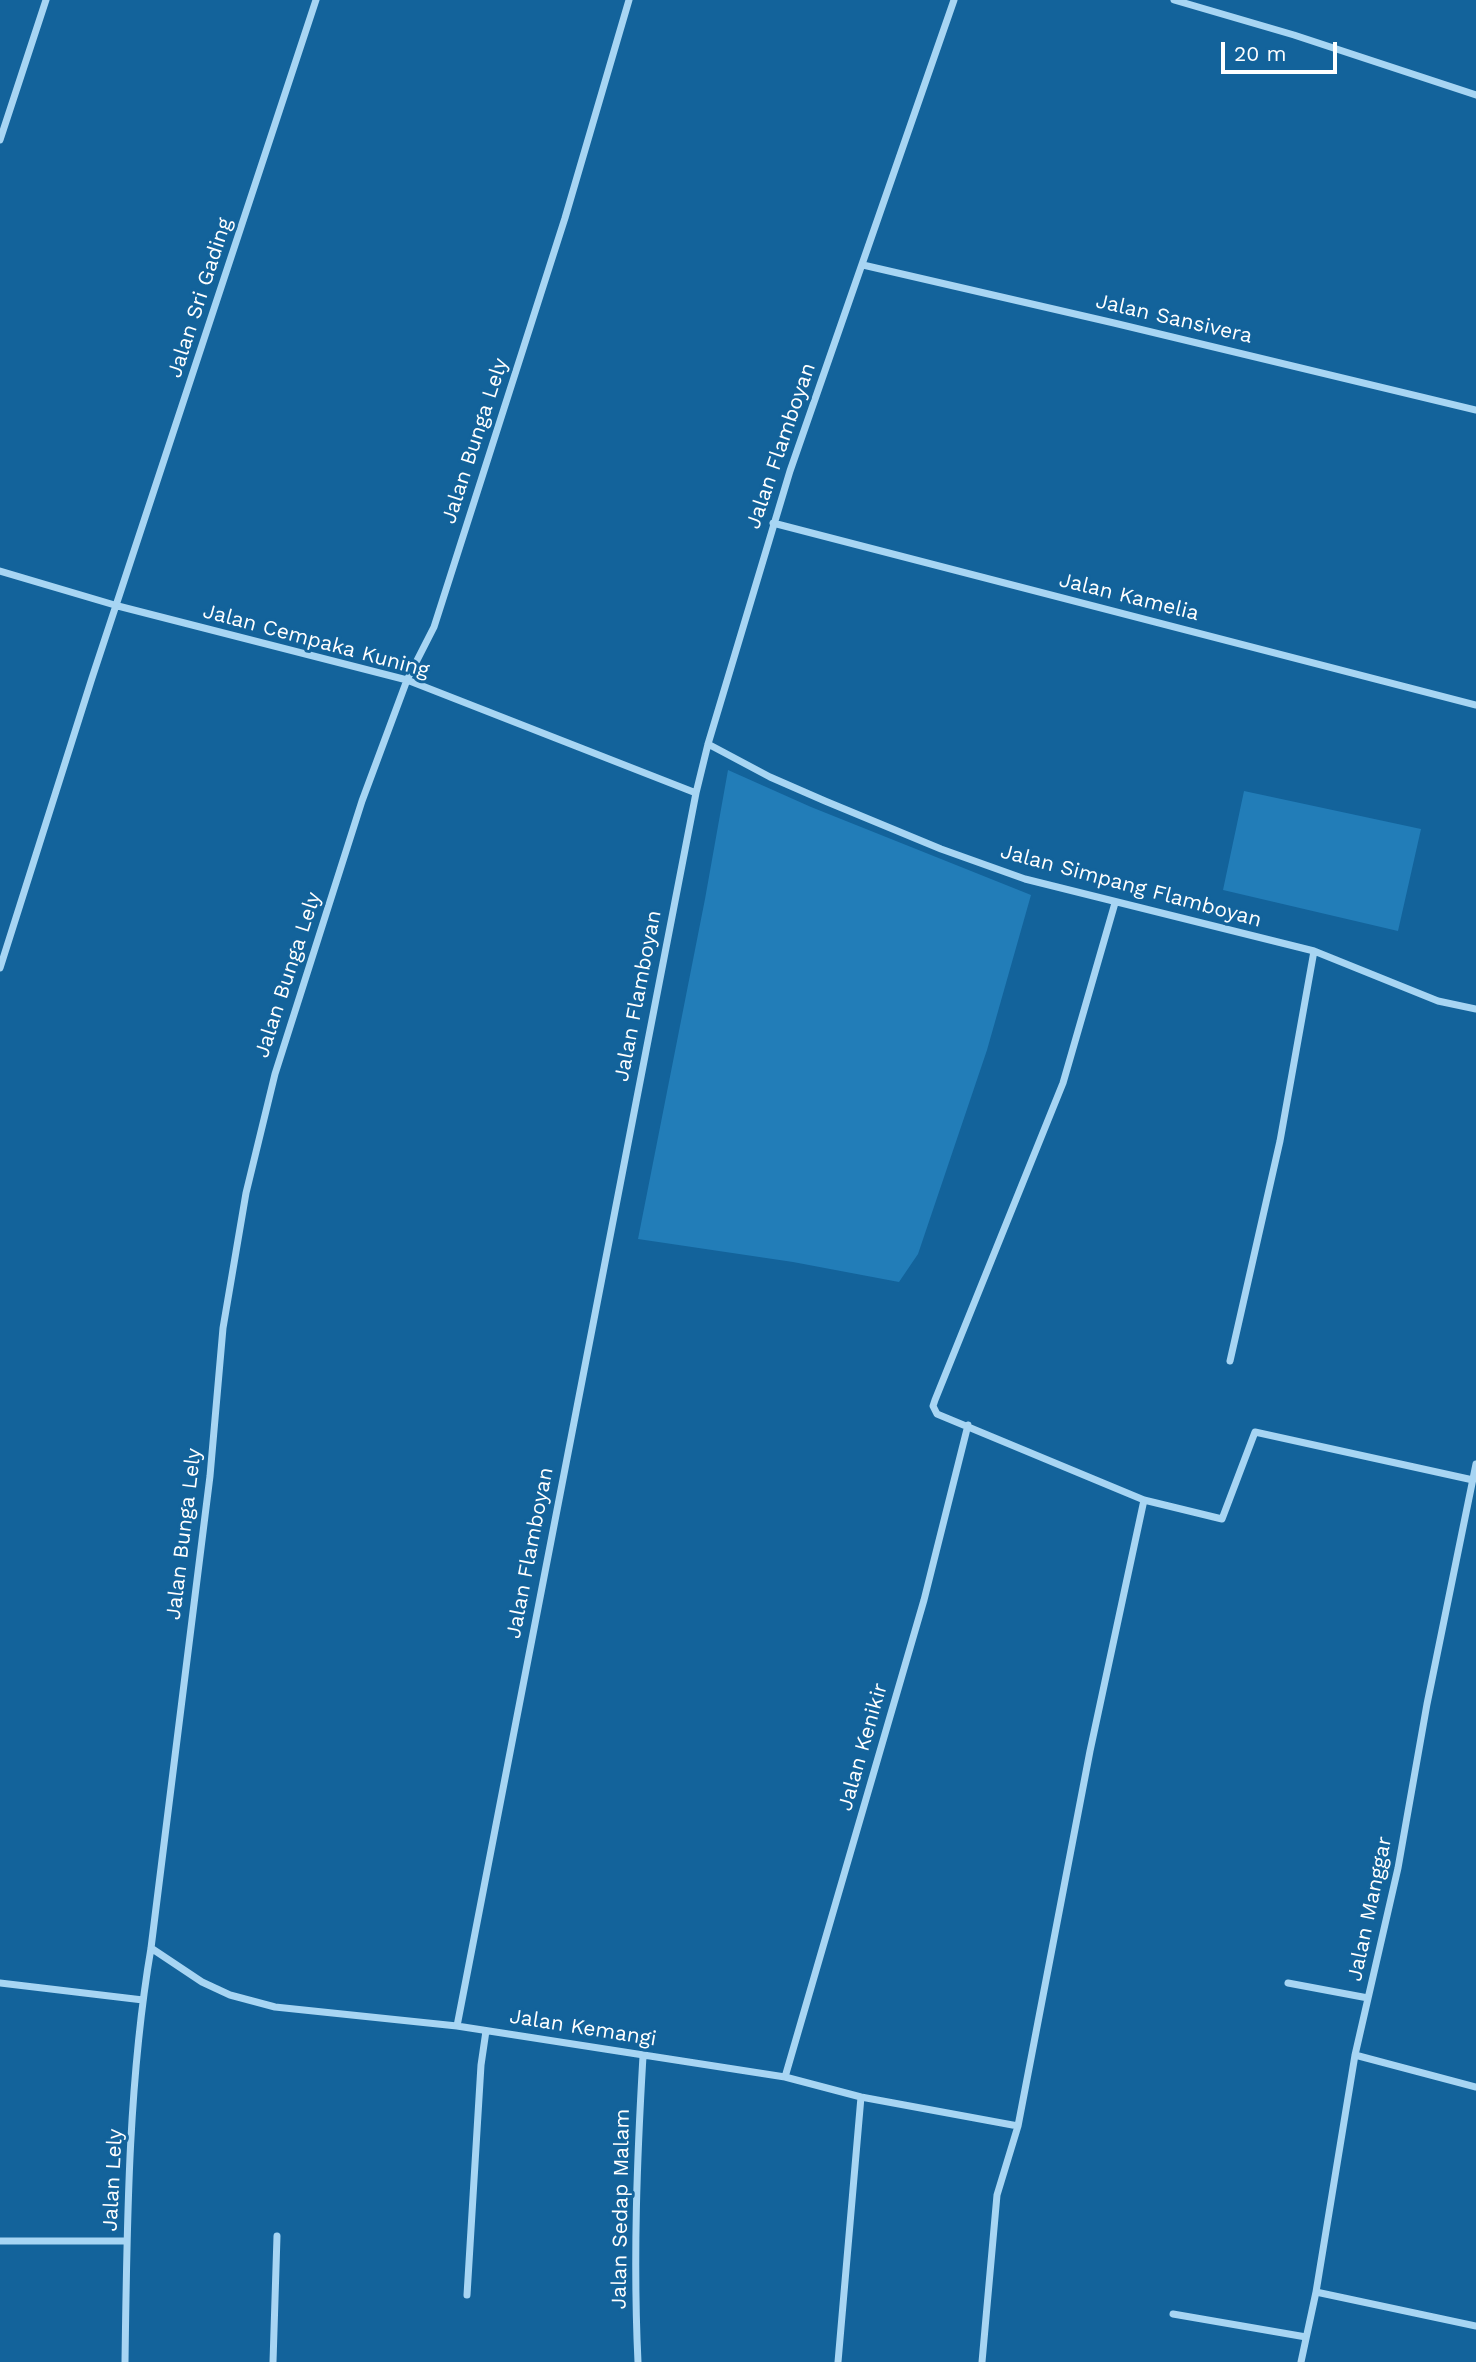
<!DOCTYPE html>
<style>
body{margin:0}
#map{position:relative;width:1476px;height:2362px;overflow:hidden;background:#13639b;font-family:"Work Sans",sans-serif}
canvas{display:block}
.scale{position:absolute;left:1221px;top:42px;width:116px;height:32px;box-sizing:border-box;border:4px solid #fff;border-top:0;padding-left:9px;font-size:21px;line-height:24px;white-space:nowrap;color:#fff;-webkit-text-stroke:5px #13639b;paint-order:stroke}
</style>
<div id="map">
<canvas width="1476" height="2362"></canvas>
<div class="scale">20 m</div>
</div>
<script>
const ctx = document.querySelector('canvas').getContext('2d');
ctx.lineJoin = 'round';
function fill(path, color) { ctx.fillStyle = color; ctx.fill(path, 'evenodd'); }
function stroke(path, color, width, dash) { ctx.strokeStyle = color; ctx.lineWidth = width; ctx.lineCap = dash ? 'butt' : 'round'; ctx.setLineDash(dash || []); ctx.stroke(path); }
function label(font, color, halo, rows, align = 'center') {
  ctx.font = font + ' "Work Sans",sans-serif'; ctx.lineWidth = 6; ctx.setLineDash([]); ctx.textBaseline = 'middle'; ctx.strokeStyle = halo; ctx.fillStyle = color; for (const [text, x, y, turn = 0] of rows) {
    ctx.save(); ctx.translate(x, y); ctx.rotate((+turn || 0) * Math.PI / 180); ctx.textAlign = isNaN(turn) ? turn : align; if (halo) ctx.strokeText(text, 0, 0); ctx.fillText(text, 0, 0); ctx.restore();
  }
}
fill(new Path2D(`
 M 728,770 L 811,807 L 1031,895 L 987,1050 L 918,1254 L 899,1282 L 793,1262 L 638,1239 L 705,899 Z
 M 1244,791 L 1421,829 L 1398,931 L 1223,890 Z`), '#227db8');
stroke(new Path2D(`
 M 1174,0 L 1294,35 L 1476,95
 M 0,140 L 46,0
 M 863,265 L 1114,323 L 1476,410
 M 773,523 L 1476,705
 M 0,571 L 118,606 L 407,680 L 696,793
 M 708,744 L 770,777 L 825,801 L 941,849 L 1025,879 L 1314,951 L 1438,1001 L 1476,1009
 M 1115,903 L 1063,1083 L 935,1400 L 933,1406 L 937,1414 L 1144,1500 L 1222,1519 L 1255,1432 L 1473,1480
 M 0,968 L 92,678 L 316,0
 M 1230,1361 L 1280,1141 L 1314,951
 M 151,1948 L 202,1982 L 230,1995 L 275,2007 L 457,2026 L 785,2077 L 861,2097 L 1018,2126
 M 0,1983 L 143,2000
 M 1288,1983 L 1368,1998
 M 457,2026 L 696,793 L 708,744 L 790,471 L 954,0
 M 1355,2055 L 1476,2087
 M 785,2077 L 924,1600 L 968,1425
 M 0,2241 L 127,2241
 M 1316,2292 L 1476,2326
 M 467,2295 L 481,2065 L 486,2031
 M 1173,2314 L 1306,2337
 M 125,2362 C 127,2225 128,2083 151,1948 L 210,1476 L 223,1328 L 246,1193 L 275,1074 L 362,801 L 407,680 L 434,627 L 565,218 L 629,0
 M 273,2362 L 277,2236
 M 638,2362 C 633,2260 637,2158 643,2056
 M 838,2362 L 861,2097
 M 982,2362 L 997,2195 L 1018,2126 L 1090,1751 L 1144,1500
 M 1301,2362 L 1316,2292 L 1355,2055 L 1398,1868 L 1427,1704 L 1476,1464`), '#a7d5f3', 7);
label('21px', '#fff', '#13639b', [
 ["Jalan Sri Gading",200,298,-72],
 ["Jalan Sansivera",1174,319,13],
 ["Jalan Bunga Lely",475,441,-72],
 ["Jalan Flamboyan",781,446,-71],
 ["Jalan Kamelia",1129,597,14],
 ["Jalan Cempaka Kuning",316,641,15],
 ["Jalan Simpang Flamboyan",1131,886,15],
 ["Jalan Bunga Lely",288,975,-72],
 ["Jalan Flamboyan",638,996,-79],
 ["Jalan Bunga Lely",184,1534,-83],
 ["Jalan Flamboyan",530,1553,-79],
 ["Jalan Kenikir",863,1747,-74],
 ["Jalan Manggar",1370,1909,-78],
 ["Jalan Kemangi",583,2028,9],
 ["Jalan Lely",113,2180,-87],
 ["Jalan Sedap Malam",621,2209,-89]
]);
</script>
